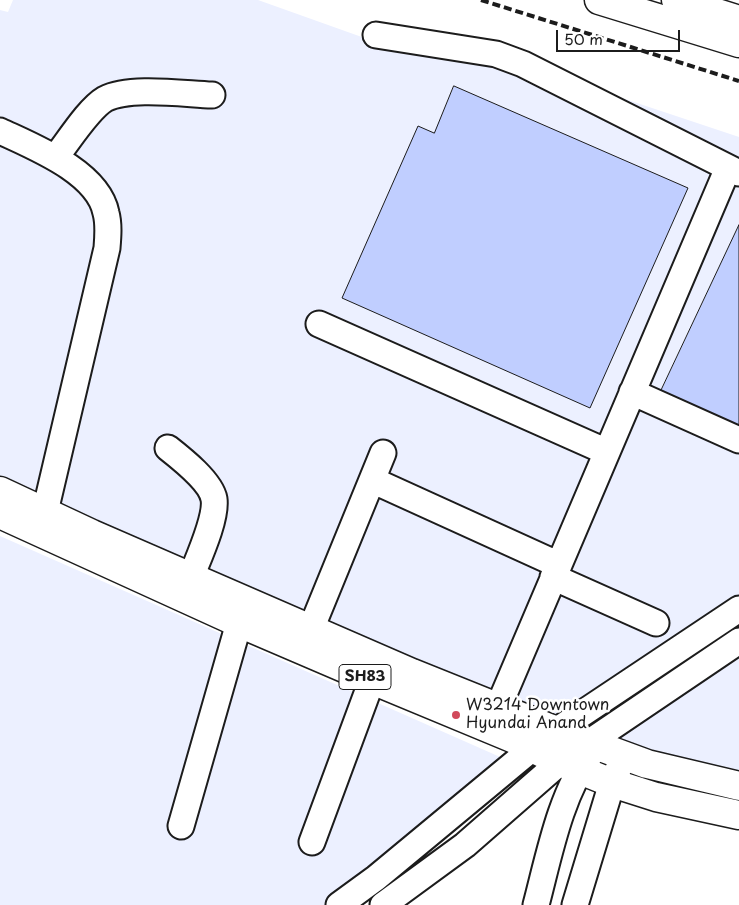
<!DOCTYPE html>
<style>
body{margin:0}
#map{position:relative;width:739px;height:905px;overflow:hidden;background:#fff;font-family:"Playpen Sans",sans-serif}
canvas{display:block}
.scale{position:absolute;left:556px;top:30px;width:124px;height:22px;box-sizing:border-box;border:2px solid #1c1c1c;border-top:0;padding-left:6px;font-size:15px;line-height:18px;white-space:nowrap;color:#1c1c1c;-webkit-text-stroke:4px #fff;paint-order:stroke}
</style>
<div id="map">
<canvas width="739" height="905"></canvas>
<div class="scale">50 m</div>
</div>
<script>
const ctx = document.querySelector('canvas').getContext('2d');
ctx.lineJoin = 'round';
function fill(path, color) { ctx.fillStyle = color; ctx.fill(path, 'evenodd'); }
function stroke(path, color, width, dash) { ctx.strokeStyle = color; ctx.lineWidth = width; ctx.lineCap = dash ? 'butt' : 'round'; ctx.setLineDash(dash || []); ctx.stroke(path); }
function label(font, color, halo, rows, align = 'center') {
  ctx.font = font + ' "Playpen Sans",sans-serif'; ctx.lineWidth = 5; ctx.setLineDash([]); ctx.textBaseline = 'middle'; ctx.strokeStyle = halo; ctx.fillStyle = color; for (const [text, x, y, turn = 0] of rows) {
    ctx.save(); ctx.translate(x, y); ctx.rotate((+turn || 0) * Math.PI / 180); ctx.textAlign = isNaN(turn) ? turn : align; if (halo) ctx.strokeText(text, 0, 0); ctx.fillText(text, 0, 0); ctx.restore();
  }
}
fill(new Path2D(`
 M 13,0 L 258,0 L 401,51 L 418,30 L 739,137 L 739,804 L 652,784 L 574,752 L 0,500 L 0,10 L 8,12 Z
 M 0,536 L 516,764 L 331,905 L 0,905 Z`), '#ecf0ff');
const building = new Path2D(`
 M 454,86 L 688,188 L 590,408 L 342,298 L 418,126 L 434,133 Z
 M 739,225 L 739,428 L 661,391 Z`);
fill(building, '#c0ceff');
stroke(building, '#1c1c1c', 1);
const minor = new Path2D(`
 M 376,35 L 496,54 L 523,64 L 739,173
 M 0,131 C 34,147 98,172 106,213 C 109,224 108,236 107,248 L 45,512
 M 55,158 C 68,142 88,109 105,99 C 130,86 184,94 212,95
 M 319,324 L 607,452
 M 632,392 L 739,440
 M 168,448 C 182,459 211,482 214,499 C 217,518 198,559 191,577
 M 372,480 L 559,565
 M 553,577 L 656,623
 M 311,629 L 383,453
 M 498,708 L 728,168
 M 181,826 L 239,623
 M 312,842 L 372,680
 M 339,905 L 376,878 L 534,747 L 556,731 L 739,609
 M 383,905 L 465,845 L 560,762 L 739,641
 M 536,905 C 549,856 560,795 591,753
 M 575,905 L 612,783 L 624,756`);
const major = new Path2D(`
 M 599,0 L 739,43
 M 676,0 L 739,20
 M 0,491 L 92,534 L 412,673 L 549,728 L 647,764 L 739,786
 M 0,514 L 239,623 L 372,680 L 512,738 L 560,762 L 612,783 L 656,797 L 739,815`);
stroke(minor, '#1c1c1c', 29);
stroke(major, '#1c1c1c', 31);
stroke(minor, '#fff', 25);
stroke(major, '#fff', 28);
stroke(new Path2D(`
 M 481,0 L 739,81`), '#1c1c1c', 4, [8, 4]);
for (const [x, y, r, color] of [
 [456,715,5,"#d1495b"]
]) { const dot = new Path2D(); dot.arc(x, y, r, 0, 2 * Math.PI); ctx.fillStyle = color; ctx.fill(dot); stroke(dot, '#fff', 2); }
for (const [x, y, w] of [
 [365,677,52]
]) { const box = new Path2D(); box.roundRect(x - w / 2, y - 12.5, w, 25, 4); ctx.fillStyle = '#fff'; ctx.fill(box); stroke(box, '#1c1c1c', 1); }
label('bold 15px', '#1c1c1c', null, [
 ["SH83",365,677]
]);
label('16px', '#1c1c1c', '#fff', [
 ["W3214 Downtown",466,706],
 ["Hyundai Anand",466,724]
], 'left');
</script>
